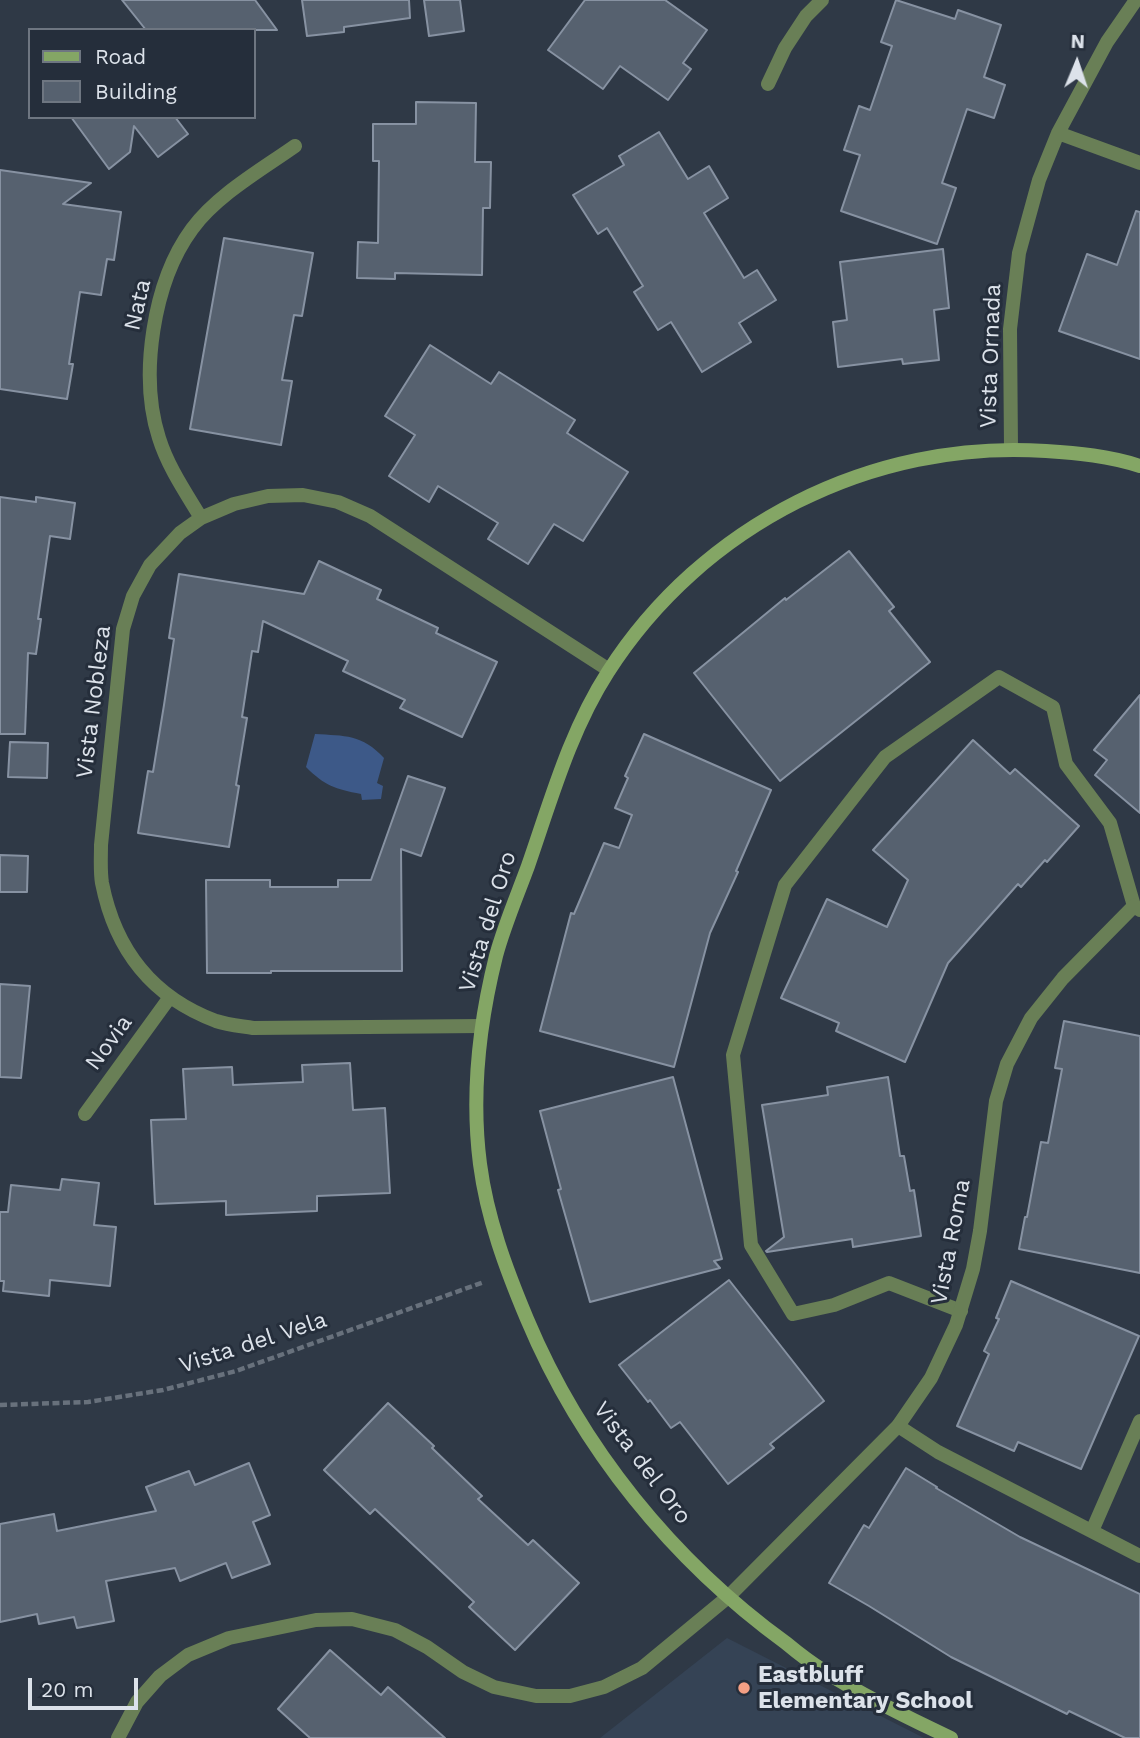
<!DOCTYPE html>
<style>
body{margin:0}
#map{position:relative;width:1140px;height:1738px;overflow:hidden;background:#2f3946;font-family:"Work Sans",sans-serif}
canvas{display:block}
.legend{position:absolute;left:28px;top:28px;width:228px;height:91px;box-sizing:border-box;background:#252e3b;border:2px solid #6e7681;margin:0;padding:9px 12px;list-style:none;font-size:21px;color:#dce2ea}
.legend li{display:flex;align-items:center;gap:14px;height:35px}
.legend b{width:35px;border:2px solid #6e7681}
.north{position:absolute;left:1042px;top:28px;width:70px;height:70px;-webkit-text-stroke:5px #252e3b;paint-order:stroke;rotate:2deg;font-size:19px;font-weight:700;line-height:28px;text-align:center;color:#dce2ea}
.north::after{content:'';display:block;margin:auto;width:24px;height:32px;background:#dce2ea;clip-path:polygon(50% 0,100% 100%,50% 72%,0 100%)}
.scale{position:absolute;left:28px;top:1678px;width:110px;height:32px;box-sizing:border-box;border:4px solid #dce2ea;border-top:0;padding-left:9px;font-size:21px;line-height:24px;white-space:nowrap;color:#dce2ea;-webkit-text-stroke:5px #252e3b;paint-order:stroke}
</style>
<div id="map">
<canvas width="1140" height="1738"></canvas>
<ul class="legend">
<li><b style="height:9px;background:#84a665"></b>Road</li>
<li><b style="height:19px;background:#56616f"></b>Building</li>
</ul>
<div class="north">N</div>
<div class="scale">20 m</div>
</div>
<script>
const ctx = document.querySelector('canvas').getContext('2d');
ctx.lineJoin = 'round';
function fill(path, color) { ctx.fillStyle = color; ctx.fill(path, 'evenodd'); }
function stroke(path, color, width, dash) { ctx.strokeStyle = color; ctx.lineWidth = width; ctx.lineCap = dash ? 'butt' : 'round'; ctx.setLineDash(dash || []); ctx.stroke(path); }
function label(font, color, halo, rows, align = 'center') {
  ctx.font = font + ' "Work Sans",sans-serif'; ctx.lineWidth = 6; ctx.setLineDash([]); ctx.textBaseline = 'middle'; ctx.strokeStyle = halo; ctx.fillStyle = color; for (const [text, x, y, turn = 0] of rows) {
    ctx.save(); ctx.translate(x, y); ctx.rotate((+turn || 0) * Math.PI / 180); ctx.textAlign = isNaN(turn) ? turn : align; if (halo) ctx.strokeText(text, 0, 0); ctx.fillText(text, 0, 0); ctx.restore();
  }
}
fill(new Path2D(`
 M 727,1638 L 924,1738 L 600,1738 Z`), '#354355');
fill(new Path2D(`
 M 315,734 C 345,736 362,734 384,758 L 377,783 L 383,786 L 381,799 L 362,800 L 361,794 C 335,789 325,786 306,767 Z`), '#3d5988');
const building = new Path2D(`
 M 122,0 L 255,0 L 277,30 L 146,30 Z
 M 302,0 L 409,0 L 410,18 L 344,27 L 344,32 L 307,36 Z
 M 424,0 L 460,0 L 464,31 L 429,36 Z
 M 585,0 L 665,0 L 707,30 L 683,63 L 691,69 L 668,100 L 620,66 L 603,89 L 548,50 Z
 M 896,0 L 955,19 L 958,10 L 1001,25 L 984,77 L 1005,85 L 994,118 L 967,109 L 942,183 L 956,188 L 937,244 L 841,211 L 860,155 L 844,150 L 859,106 L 870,110 L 892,46 L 881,42 Z
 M 416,102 L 476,103 L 475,162 L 491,162 L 490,208 L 483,208 L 482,275 L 395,273 L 395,279 L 357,278 L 358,242 L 378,243 L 379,161 L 373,161 L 373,124 L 416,124 Z
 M 71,117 L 175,117 L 188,134 L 158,157 L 134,126 L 130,152 L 109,169 Z
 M 659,132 L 688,179 L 709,166 L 728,198 L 704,213 L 744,278 L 757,270 L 776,300 L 739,323 L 751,342 L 702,372 L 671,322 L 658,330 L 634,292 L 643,286 L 607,228 L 598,234 L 573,195 L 624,165 L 619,156 Z
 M 0,170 L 91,183 L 63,204 L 121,212 L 114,260 L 107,259 L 101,295 L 80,292 L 69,364 L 73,364 L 67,399 L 0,389 Z
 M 1136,211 L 1140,212 L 1140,359 L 1059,331 L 1087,254 L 1117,265 Z
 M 224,238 L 313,253 L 302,316 L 294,315 L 282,380 L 292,381 L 281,445 L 190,429 Z
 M 943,249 L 949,308 L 934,310 L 939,360 L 903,364 L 902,359 L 838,367 L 833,322 L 847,320 L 840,262 Z
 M 430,345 L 491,384 L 499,372 L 575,420 L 567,433 L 628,472 L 583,541 L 554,524 L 528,564 L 488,539 L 498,523 L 438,486 L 429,502 L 389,476 L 415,435 L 385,416 Z
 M 0,497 L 36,502 L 36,497 L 75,503 L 70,539 L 50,536 L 38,619 L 41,619 L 36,654 L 28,653 L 25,734 L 0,734 Z
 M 849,551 L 894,607 L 889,611 L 930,662 L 780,781 L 694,673 L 785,598 L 786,600 Z
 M 319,561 L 381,590 L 377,599 L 438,628 L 436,633 L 497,662 L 462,737 L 400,708 L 405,700 L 343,671 L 348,661 L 263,621 L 258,652 L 252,651 L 242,717 L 247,718 L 236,785 L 239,786 L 229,847 L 138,833 L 148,771 L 153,772 L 164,705 L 174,639 L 169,638 L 179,574 L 304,594 Z
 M 1140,695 L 1140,813 L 1095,775 L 1107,760 L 1094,750 Z
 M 644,734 L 771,790 L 736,871 L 738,872 L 710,933 L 674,1067 L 540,1031 L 571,913 L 574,914 L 604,843 L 619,848 L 632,815 L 615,808 L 628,778 L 625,776 Z
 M 973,740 L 1010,774 L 1015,769 L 1079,826 L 1047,862 L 1045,860 L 1021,887 L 1018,884 L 948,963 L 905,1062 L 836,1031 L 839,1023 L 781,998 L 827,899 L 887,927 L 908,880 L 873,850 Z
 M 10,742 L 48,743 L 47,778 L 8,777 Z
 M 408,776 L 445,788 L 421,856 L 401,849 L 402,971 L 271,971 L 271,973 L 207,973 L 206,880 L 270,880 L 270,887 L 338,887 L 338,880 L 371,880 Z
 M 0,855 L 28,856 L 27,892 L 0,892 Z
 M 0,984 L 30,986 L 21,1078 L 0,1077 Z
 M 1064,1021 L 1140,1036 L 1140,1273 L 1019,1249 L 1025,1217 L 1027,1217 L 1041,1142 L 1048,1143 L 1062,1069 L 1055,1068 Z
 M 350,1063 L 353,1110 L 385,1108 L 390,1193 L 317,1196 L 317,1211 L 226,1215 L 226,1201 L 155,1204 L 151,1120 L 186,1119 L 183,1069 L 232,1067 L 233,1085 L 303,1082 L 302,1065 Z
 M 673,1077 L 722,1259 L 714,1261 L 720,1268 L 590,1302 L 558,1190 L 561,1189 L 540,1111 Z
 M 888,1077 L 900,1156 L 904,1156 L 910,1191 L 914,1190 L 921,1236 L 853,1247 L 852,1239 L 767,1252 L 766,1251 L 784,1237 L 762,1105 L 828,1095 L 827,1087 Z
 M 62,1179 L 99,1183 L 94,1225 L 116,1227 L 110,1286 L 50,1280 L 49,1296 L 3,1291 L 4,1281 L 0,1281 L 0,1212 L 8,1212 L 11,1185 L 60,1190 Z
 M 729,1280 L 824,1401 L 770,1444 L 774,1448 L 728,1484 L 680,1422 L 671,1428 L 650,1400 L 648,1402 L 619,1365 Z
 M 1011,1281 L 1139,1336 L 1081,1469 L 1018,1442 L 1014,1451 L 957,1426 L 989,1354 L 984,1351 L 999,1319 L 996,1318 Z
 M 388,1403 L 434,1446 L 432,1448 L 482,1496 L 478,1499 L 528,1545 L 533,1540 L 579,1583 L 515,1650 L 469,1607 L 474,1602 L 375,1509 L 370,1514 L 324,1470 Z
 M 249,1463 L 270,1515 L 253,1522 L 270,1564 L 232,1578 L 226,1563 L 180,1581 L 175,1568 L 106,1581 L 114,1621 L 77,1628 L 74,1617 L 39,1624 L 37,1614 L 0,1622 L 0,1524 L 54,1514 L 57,1531 L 156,1511 L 146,1487 L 189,1471 L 195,1485 Z
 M 906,1468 L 937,1487 L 936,1488 L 1020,1537 L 1140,1594 L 1140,1738 L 1125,1738 L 1069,1711 L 1067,1714 L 951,1657 L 869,1606 L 829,1583 L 864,1525 L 869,1528 Z
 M 330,1650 L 381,1695 L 388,1687 L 445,1738 L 310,1738 L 278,1709 Z`);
fill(building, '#56616f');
stroke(building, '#8792a2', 2);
stroke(new Path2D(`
 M 0,1405 L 88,1402 L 163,1390 L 236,1371 L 484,1282`), '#68717c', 4.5, [7, 3.5]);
stroke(new Path2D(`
 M 961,1311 L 889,1283 L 834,1305 L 793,1314 L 751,1245 L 733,1055 L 785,885 L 885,757 L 999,677 L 1053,707 L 1066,764 L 1110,823 L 1134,906
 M 898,1426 L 938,1452 L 1140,1556
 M 1092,1531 L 1140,1421`), '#697f56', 14);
stroke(new Path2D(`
 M 768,84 L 785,48 L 806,16 L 822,0
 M 1058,133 L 1140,163
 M 1011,448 L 1010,329 L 1019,253 L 1039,180 L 1058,133 L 1107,42 L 1136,0
 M 201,518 C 186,493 168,467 159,438 C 139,376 153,282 192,229 C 217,195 261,170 295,146
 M 481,1026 L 253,1028 C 241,1026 228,1025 216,1021 C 152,997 115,949 102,883 C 100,871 101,858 101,845 L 123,629 L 133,596 L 150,565 L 180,533 L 201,518 L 234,504 L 268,496 L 303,495 L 338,502 L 370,516 L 609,670
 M 85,1114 L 170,997
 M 118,1738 L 137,1702 L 160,1676 L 188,1655 L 229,1638 L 316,1620 L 352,1619 L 395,1630 L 427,1647 L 463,1672 L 494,1687 L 536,1696 L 570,1696 L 604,1687 L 642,1668 L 728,1597 L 898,1426 L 931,1378 L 956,1325 L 973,1269 L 980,1231 L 996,1101 L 1007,1064 L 1031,1018 L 1063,978 L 1134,906 L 1140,910`), '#697f56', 14);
stroke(new Path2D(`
 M 951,1738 C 908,1718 865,1697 824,1671 C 811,1663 798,1653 786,1643 C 673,1561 581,1448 527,1319 C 506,1269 487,1218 480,1164 C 471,1094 479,1024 496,956 C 504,926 517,896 528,866 C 551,800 570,731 608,672 C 702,525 872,439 1046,451 C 1078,453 1109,456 1140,466`), '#84a665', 14);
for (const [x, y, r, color] of [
 [744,1688,7,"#f39f84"]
]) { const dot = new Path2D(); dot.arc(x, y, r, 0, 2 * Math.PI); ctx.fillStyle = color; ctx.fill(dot); stroke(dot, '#252e3b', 2.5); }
label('23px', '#dce2ea', '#252e3b', [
 ["Nata",138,305,-77],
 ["Vista Ornada",991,356,-88],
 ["Vista Nobleza",94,702,-83],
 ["Vista del Oro",488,922,-73],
 ["Novia",109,1043,-54],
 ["Vista Roma",951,1242,-79],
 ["Vista del Vela",253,1343,-18],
 ["Vista del Oro",642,1463,53]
]);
label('bold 23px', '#dce2ea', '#252e3b', [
 ["Eastbluff",758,1675],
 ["Elementary School",758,1701]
], 'left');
</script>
